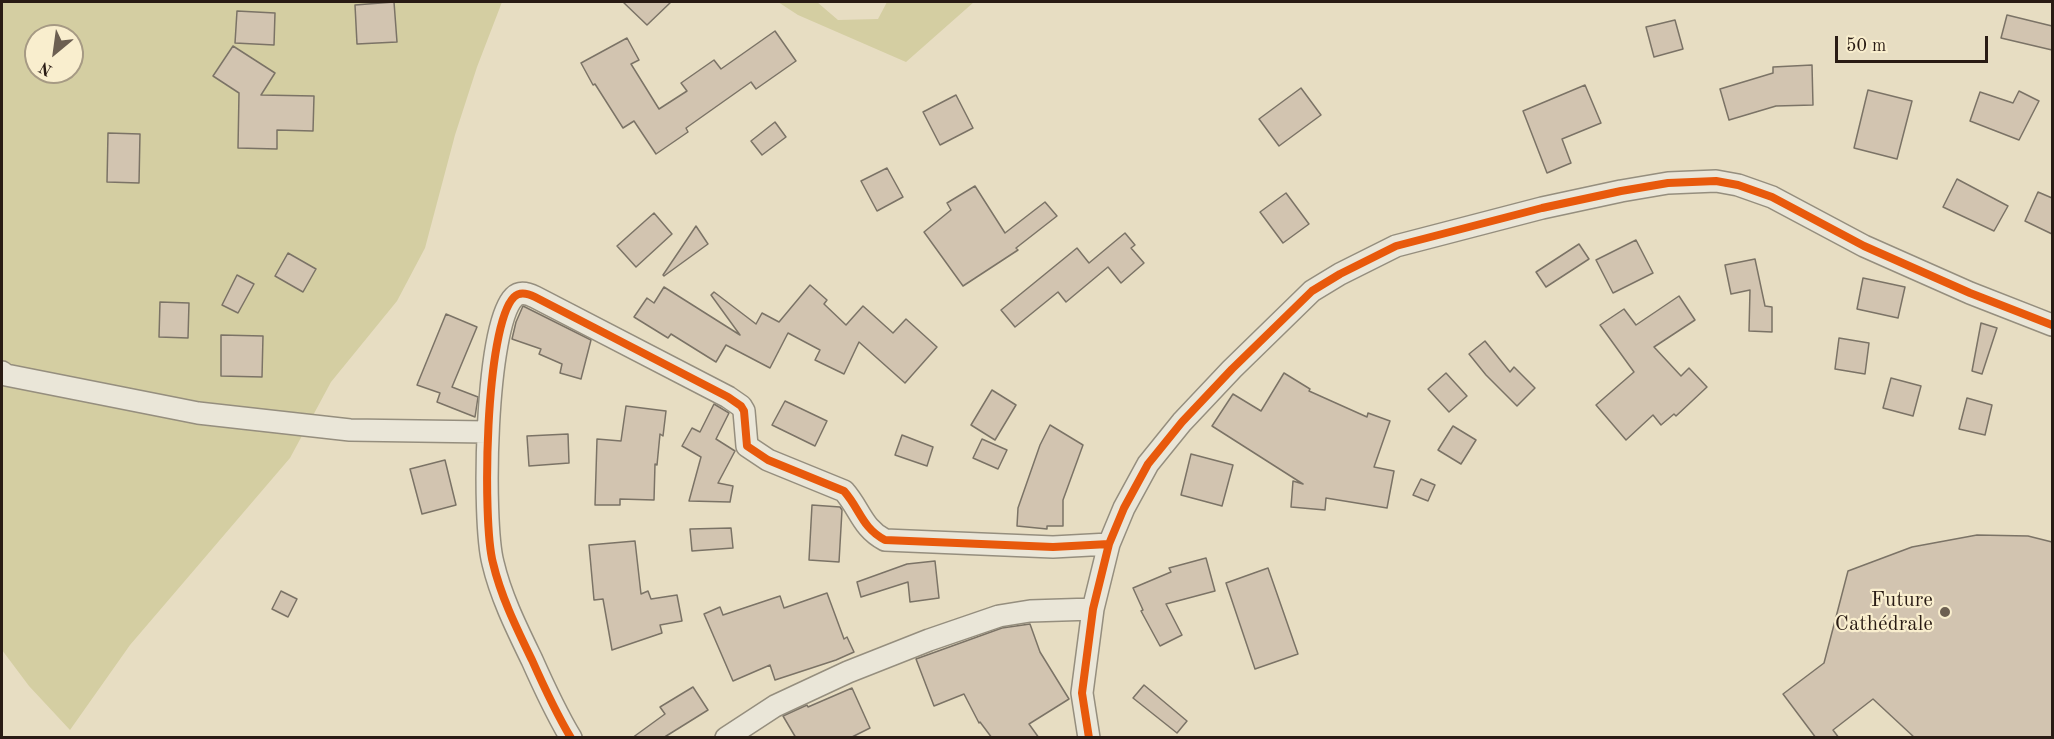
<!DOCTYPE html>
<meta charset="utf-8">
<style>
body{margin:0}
#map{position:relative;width:2054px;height:739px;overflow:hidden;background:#e7ddc2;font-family:"Old Standard TT",serif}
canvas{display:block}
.frame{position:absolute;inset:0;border:3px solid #291b14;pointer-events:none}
.north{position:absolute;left:24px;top:24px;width:60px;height:60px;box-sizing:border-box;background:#f9eece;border:2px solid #a69a84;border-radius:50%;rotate:209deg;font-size:16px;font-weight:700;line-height:24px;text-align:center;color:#291b14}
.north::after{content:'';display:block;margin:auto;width:21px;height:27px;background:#6c5f51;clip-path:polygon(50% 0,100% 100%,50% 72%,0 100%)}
.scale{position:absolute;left:1835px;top:36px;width:153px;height:27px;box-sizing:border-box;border:3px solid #291b14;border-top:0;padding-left:8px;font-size:18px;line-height:21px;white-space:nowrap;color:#291b14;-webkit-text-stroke:4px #f9eece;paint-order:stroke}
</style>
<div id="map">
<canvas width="2054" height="739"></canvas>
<div class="frame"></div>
<div class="north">N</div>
<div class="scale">50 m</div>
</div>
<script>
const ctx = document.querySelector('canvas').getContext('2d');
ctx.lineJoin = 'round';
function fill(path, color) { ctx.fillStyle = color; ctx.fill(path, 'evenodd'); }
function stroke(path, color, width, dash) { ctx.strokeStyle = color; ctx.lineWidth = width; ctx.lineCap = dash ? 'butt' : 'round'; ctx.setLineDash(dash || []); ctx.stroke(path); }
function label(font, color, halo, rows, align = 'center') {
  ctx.font = font + ' "Old Standard TT",serif'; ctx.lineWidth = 4.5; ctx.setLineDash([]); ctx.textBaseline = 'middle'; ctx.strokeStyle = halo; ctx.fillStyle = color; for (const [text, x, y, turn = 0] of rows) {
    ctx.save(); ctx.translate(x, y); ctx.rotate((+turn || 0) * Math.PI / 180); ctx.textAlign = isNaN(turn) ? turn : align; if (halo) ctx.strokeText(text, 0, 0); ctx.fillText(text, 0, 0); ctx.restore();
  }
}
fill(new Path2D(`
 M 2,2 L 502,2 L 477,67 L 455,135 L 425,248 L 397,301 L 331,382 L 290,458 L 130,645 L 70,730 L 29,686 L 2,650 ZM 36,36 L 72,36 L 72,72 L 36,72 Z
 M 778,2 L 817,2 L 838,20 L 878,19 L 887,2 L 974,2 L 906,62 L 798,15 Z`), '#d4cea2');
const building = new Path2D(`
 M 394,2 L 397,42 L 357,44 L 355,5 Z
 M 623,2 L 671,2 L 647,25 Z
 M 237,11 L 275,13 L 274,45 L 235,43 Z
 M 2007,15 L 2052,26 L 2052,50 L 2001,38 Z
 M 1675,20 L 1683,49 L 1654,57 L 1646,27 Z
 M 775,31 L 796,61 L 756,89 L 751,82 L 686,128 L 688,132 L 656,154 L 634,121 L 623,128 L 595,84 L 593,85 L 581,63 L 627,38 L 639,60 L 631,64 L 659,109 L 687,91 L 681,83 L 714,60 L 721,69 Z
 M 233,46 L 275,73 L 261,95 L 314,96 L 313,131 L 277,130 L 277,149 L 238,148 L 239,93 L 213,76 Z
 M 1812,65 L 1813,105 L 1776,106 L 1729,120 L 1720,89 L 1773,73 L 1773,67 Z
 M 1585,85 L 1601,123 L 1562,139 L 1571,163 L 1547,173 L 1523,111 Z
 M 1301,88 L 1321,115 L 1279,146 L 1259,119 Z
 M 1868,90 L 1912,101 L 1897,159 L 1854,148 Z
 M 2019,91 L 2039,101 L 2019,140 L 1970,121 L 1980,92 L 2013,103 Z
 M 956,95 L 973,128 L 940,145 L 923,112 Z
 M 775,122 L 786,137 L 762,155 L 751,141 Z
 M 108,133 L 140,134 L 139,183 L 107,182 Z
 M 887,168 L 903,197 L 877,211 L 861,181 Z
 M 1957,179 L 2008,206 L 1994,231 L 1943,207 Z
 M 975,186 L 1005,233 L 1045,202 L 1057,216 L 1016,248 L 1018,250 L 963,286 L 924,232 L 951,210 L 947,203 Z
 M 2038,192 L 2052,198 L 2052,234 L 2025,221 Z
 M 1286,193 L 1309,224 L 1283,243 L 1260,212 Z
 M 654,213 L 672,234 L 636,267 L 617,246 Z
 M 696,226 L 708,244 L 664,276 L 663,275 Z
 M 1125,233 L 1135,245 L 1131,248 L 1144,263 L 1121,283 L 1108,267 L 1066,302 L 1058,292 L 1015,327 L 1001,310 L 1077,248 L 1089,263 Z
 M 1636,240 L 1653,273 L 1613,293 L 1596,260 Z
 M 1579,244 L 1589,259 L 1546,287 L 1536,272 Z
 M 288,253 L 316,269 L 303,292 L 275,276 Z
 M 1755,259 L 1765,306 L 1772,307 L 1772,332 L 1749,331 L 1750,290 L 1731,294 L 1725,265 Z
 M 237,275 L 254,284 L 238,313 L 222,305 Z
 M 1863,278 L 1905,287 L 1898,318 L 1857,309 Z
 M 810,285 L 827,300 L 824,304 L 846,325 L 863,306 L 893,333 L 906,319 L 937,347 L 905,383 L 859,342 L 844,374 L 815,360 L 820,350 L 788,333 L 770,368 L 726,345 L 716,362 L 671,334 L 668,338 L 634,317 L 647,298 L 654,303 L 664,287 L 740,335 L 711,295 L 714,292 L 756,324 L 762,313 L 779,322 Z
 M 1679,296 L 1695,320 L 1654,347 L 1681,376 L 1689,368 L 1707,387 L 1676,416 L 1674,414 L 1661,425 L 1653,415 L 1626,440 L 1596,405 L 1634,372 L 1600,325 L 1624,309 L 1636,325 Z
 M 160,302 L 189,303 L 188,338 L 159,337 Z
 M 523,306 L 591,340 L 581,379 L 560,373 L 562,364 L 539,354 L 541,349 L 512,339 L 516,322 Z
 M 446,314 L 477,327 L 452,387 L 478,397 L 475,417 L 437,402 L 440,393 L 417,385 Z
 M 1981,323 L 1997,328 L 1982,374 L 1972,371 Z
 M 221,335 L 263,336 L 262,377 L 221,376 Z
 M 1839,338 L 1869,343 L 1865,374 L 1835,369 Z
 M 1485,341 L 1510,372 L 1514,367 L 1535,388 L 1517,406 L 1486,375 L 1469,354 Z
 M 1284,373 L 1310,389 L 1309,391 L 1367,417 L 1368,413 L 1390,421 L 1374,467 L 1394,471 L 1387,508 L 1326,498 L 1325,510 L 1291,507 L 1293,481 L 1303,484 L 1212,426 L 1233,394 L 1261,411 Z
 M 1446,373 L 1467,396 L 1449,412 L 1428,389 Z
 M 1891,378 L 1921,386 L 1913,416 L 1883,408 Z
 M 992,390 L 1016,405 L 995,440 L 971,425 Z
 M 1967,398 L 1992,405 L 1985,435 L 1959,429 Z
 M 785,401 L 827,421 L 815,446 L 772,425 Z
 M 714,404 L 729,413 L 716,439 L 735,451 L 718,483 L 733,486 L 730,502 L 689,501 L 701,457 L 682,446 L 692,428 L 700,432 Z
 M 626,406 L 666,411 L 663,436 L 660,434 L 657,465 L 655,464 L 654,500 L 620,499 L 620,505 L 595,505 L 597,439 L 621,441 Z
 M 1050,425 L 1083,445 L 1063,500 L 1063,526 L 1047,526 L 1047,529 L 1017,526 L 1018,508 L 1040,445 Z
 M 1453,426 L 1476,440 L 1461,464 L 1438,450 Z
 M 568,434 L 569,463 L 529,466 L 527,436 Z
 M 902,435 L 933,447 L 927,466 L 895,455 Z
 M 982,439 L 1007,450 L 998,469 L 973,458 Z
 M 1191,454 L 1233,465 L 1222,506 L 1181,495 Z
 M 445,460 L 456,505 L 422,514 L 410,469 Z
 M 1421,479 L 1435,485 L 1428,501 L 1413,495 Z
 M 812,505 L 840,507 L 842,510 L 839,562 L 809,560 Z
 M 731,528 L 733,548 L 692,551 L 690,529 Z
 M 1977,535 L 2028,536 L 2052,542 L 2052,738 L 1915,738 L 1873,699 L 1833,730 L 1839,738 L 1816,738 L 1783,694 L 1824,663 L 1848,571 L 1912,547 Z
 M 635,541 L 641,594 L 648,591 L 651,599 L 677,595 L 682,621 L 660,625 L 662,633 L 612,650 L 603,599 L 594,600 L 589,545 Z
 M 1206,558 L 1215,591 L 1166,604 L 1182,635 L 1160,646 L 1141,611 L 1143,610 L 1133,588 L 1171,572 L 1169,568 Z
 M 935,561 L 939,598 L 910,602 L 908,582 L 861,597 L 857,582 L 907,564 Z
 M 1268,568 L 1298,654 L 1255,669 L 1226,583 Z
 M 281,591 L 297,599 L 288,617 L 272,609 Z
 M 827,593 L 844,639 L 847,637 L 854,652 L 836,660 L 775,680 L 770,665 L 733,681 L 704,614 L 720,607 L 723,615 L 780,596 L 784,608 Z
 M 1030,624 L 1040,652 L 1069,699 L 1029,724 L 1039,738 L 992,738 L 980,722 L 979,723 L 964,694 L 934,706 L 916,659 L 1002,628 Z
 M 1144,685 L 1187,721 L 1177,733 L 1133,698 Z
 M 693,687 L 708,710 L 663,738 L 632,738 L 665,714 L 660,707 Z
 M 852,688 L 870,728 L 850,738 L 796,738 L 783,716 L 807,705 L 808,707 Z`);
fill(building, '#d2c4b0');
stroke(building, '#7b7366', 1.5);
const minor = new Path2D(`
 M 2,372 L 6,375 L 198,413 L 350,430 L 487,432
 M 571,738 C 556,713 544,687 532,660 C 517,629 501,597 493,563 C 482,521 485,326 514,297 C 520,291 529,294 535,297 L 728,397 L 741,406 L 744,411 L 747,446 L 768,460 L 844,491 C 860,509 862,528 885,540 L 1053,547 L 1109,544
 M 726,738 L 775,706 L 848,672 L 929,640 L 999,616 L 1030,611 L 1093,609
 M 1089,738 L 1082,693 L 1093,609 L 1109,544 L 1124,508 L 1148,464 L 1182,422 L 1232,369 L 1312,291 L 1340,274 L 1396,246 L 1542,208 L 1621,191 L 1668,183 L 1716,181 L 1738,185 L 1772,197 L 1864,246 L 1970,293 L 2052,325`);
stroke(minor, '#958e7e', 24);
stroke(minor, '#eae6d8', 21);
stroke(new Path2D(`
 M 571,738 C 556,713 544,687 532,660 C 517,629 501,597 493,563 C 482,521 485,326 514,297 C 520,291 529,294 535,297 L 728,397 L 741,406 L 744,411 L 747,446 L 768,460 L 844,491 C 860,509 862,528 885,540 L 1053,547 L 1109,544
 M 1089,738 L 1082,693 L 1093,609 L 1109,544 L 1124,508 L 1148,464 L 1182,422 L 1232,369 L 1312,291 L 1340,274 L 1396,246 L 1542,208 L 1621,191 L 1668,183 L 1716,181 L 1738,185 L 1772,197 L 1864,246 L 1970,293 L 2052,325`), '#e8590c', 8);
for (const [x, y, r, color] of [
 [1945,612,6,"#6c5f51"]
]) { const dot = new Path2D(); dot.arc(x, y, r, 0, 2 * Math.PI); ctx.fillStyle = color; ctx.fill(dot); stroke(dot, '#f9eece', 2); }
label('21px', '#291b14', '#f9eece', [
 ["Future",1933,600],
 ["Cathédrale",1933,624]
], 'right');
</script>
